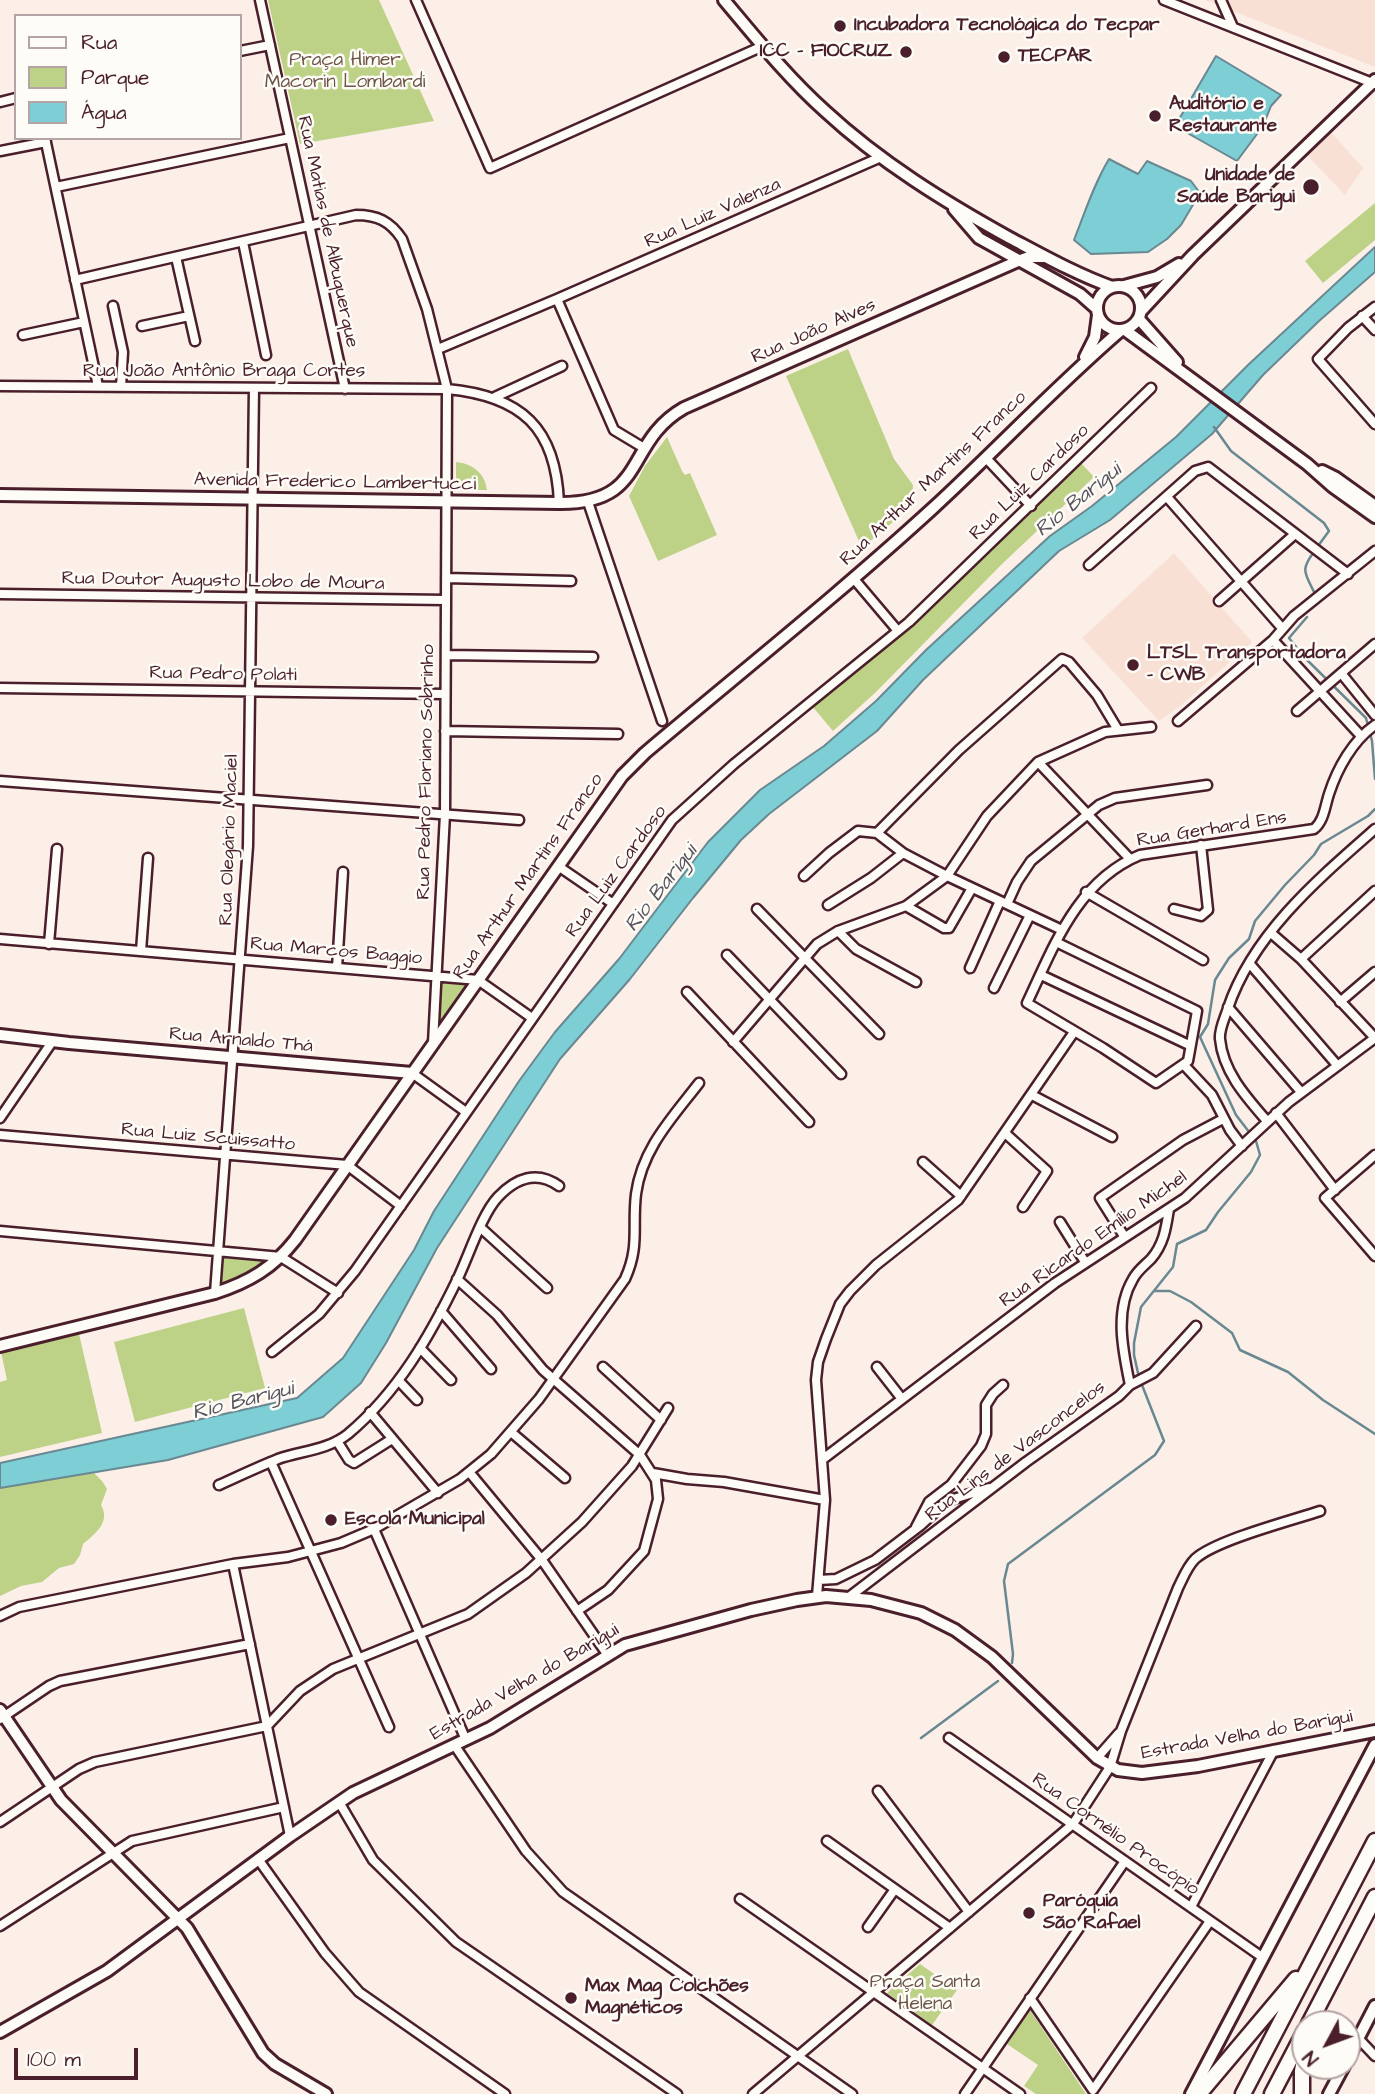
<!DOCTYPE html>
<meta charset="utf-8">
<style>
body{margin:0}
#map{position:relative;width:1375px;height:2094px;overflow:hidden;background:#fbefe8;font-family:"Architects Daughter",sans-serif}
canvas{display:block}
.legend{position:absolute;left:14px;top:14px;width:228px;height:126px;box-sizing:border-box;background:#fdfcf7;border:2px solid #b5a4a5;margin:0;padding:9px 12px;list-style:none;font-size:21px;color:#4a1f2b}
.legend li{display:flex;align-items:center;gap:14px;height:35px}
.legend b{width:35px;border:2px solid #b5a4a5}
.north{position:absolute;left:1291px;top:2010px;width:70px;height:70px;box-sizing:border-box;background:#fdfcf7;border:2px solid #b5a4a5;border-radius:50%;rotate:229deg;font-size:19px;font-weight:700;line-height:28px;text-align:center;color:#4a1f2b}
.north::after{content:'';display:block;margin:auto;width:24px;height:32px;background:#4a1f2b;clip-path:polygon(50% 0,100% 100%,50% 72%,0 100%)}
.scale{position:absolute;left:14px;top:2048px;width:124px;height:32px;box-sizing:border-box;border:4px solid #4a1f2b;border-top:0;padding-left:9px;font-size:21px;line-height:24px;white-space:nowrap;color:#4a1f2b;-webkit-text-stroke:5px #fdfcf7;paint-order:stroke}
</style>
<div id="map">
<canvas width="1375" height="2094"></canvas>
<ul class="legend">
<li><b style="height:9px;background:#fdfcf7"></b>Rua</li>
<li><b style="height:19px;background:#bed287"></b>Parque</li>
<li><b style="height:19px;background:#7dced5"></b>Água</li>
</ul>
<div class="north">N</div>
<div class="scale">100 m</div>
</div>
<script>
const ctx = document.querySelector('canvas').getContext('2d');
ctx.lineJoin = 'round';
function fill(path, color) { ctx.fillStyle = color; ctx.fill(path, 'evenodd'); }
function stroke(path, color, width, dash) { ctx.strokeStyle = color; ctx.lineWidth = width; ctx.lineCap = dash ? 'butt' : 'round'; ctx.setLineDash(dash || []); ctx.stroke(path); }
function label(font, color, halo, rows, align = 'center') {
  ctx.font = font + ' "Architects Daughter",sans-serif'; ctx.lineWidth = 5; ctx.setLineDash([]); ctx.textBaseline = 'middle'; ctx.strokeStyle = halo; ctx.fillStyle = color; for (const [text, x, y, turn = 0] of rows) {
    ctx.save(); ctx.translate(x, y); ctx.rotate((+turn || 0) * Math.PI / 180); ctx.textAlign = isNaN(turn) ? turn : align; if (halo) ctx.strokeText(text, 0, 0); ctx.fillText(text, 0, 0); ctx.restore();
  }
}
fill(new Path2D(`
 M 1205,0 L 1375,0 L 1375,67 Z
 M 1330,131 L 1363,168 L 1345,195 L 1306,154 Z
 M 1174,553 L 1252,642 L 1179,707 L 1159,721 L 1082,638 Z`), '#f9e0d5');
fill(new Path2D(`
 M 268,0 L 379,0 L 434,121 L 300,144 Z
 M 1375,203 L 1375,240 L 1323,283 L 1305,261 Z
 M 848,349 L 894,459 L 913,485 L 912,506 L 862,548 L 786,376 Z
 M 667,437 L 682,471 L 685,475 L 690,473 L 717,535 L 658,561 L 629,496 L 645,466 Z
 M 456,462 C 473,464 485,473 487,490 L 456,490 Z
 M 1081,463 L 1094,477 L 1001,565 L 876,692 L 833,731 L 812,706 L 906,628 Z
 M 442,983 L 466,985 L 438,1024 Z
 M 223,1257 L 270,1261 L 238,1280 L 221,1285 Z
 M 244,1308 L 265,1388 L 135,1422 L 114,1342 Z
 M 79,1334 L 102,1433 L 0,1457 L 0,1382 L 7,1380 L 1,1352 Z
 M 93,1472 L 102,1481 L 107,1489 L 101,1505 C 111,1522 95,1534 83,1544 L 80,1555 L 74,1564 L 59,1568 L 42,1582 L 21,1586 L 0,1596 L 0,1488 Z
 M 920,1964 L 957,1990 L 932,2025 L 887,1993 Z
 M 1030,2010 L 1086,2094 L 1036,2094 L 1024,2086 L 1038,2065 L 1007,2044 Z`), '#bed287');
const water = new Path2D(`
 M 1216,56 L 1281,95 L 1271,106 L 1263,126 L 1237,161 L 1175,126 Z
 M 1109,159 L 1138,174 L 1147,161 L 1191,181 L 1200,193 L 1181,225 L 1167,239 L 1148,252 L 1091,254 L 1074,240 C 1085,212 1094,184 1109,159 Z
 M 1375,247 L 1375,272 L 1319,321 L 1263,375 L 1212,434 L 1110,520 L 1059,551 L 923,680 L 877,731 L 769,814 L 741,840 L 693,898 L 630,979 L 560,1059 L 437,1248 L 386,1343 L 361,1383 L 323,1417 L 168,1460 L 0,1488 L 0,1463 L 297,1398 L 343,1358 L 414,1250 L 434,1211 L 519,1081 L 555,1032 L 619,959 L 708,842 L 760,790 L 824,746 L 876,701 L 926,650 L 1050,536 L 1092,506 L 1176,437 L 1248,365 Z`);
fill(water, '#7dced5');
stroke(water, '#698891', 2);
stroke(new Path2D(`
 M 1214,427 L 1231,451 L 1324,523 L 1329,531 L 1318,546
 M 1314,552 C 1300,570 1305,573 1314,592
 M 1307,617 L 1289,638 L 1304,657 L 1366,718 L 1372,741 L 1375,779
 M 1155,1291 L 1170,1291 L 1191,1302 L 1232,1333 L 1240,1350 L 1288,1372 L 1323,1400 L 1375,1434
 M 1138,1373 L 1134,1355 L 1134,1343 L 1141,1307 L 1173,1267 L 1177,1244 L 1206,1230 L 1218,1212 L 1251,1172 L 1260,1155 L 1256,1141 L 1236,1115 L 1200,1037 L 1208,1024 L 1215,980 L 1229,958 L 1249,939 L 1255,921 L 1285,885 L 1314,855 L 1321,844 L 1368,816 L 1375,809
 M 1012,1663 L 1013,1654 L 1004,1581 L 1008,1564 L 1155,1455 L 1164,1441 L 1142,1385
 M 921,1738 L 998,1681`), '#698891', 2.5);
const street = new Path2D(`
 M 260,0 L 345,389
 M 416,0 L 490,168 L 763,46
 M 1164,0 L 1375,84
 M 1221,0 L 1233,27
 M 240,51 L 270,45
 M 0,102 L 16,98
 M 45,138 L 98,386
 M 0,151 L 46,142
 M 56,187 L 290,138
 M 243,242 L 266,355
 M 176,257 L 195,341
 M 75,280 L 356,215 C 377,215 390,221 402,239 L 427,309 L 447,389 L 445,814 L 433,1043
 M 557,299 L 614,430 L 644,448
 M 113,306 L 123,352 L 121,387
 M 1375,307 L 1348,328 L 1318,359 L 1375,424
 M 1362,316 L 1375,330
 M 142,326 L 189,316
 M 23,335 L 84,322
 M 438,349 L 557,299 L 881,157
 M 0,386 L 447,389 C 522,396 556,428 559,503
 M 495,397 L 562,366
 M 986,458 L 1031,506
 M 1167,497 L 1282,628
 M 588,502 L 662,721
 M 1089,565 L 1195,471 L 1208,467 L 1348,574
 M 446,578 L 571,581
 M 854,579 L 898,631
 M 0,594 L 446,600
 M 1219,601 L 1295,534
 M 1273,640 L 1361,736
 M 446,655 L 593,657
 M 1341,673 L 1375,715
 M 0,688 L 445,694
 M 1297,711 L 1375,644
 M 1178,721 L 1273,640 L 1294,616 L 1375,551
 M 445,731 L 618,734
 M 1038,762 L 1130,859
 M 0,781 L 519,820
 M 558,866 L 612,903
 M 804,876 L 829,853 L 858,831 L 877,833
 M 1086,892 L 1203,960
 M 1007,904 L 1017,882 L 1031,861 L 1099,805 L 1115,798 L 1207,785
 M 828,905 L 871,878 L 903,853
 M 906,906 L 944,928 L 949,928 L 972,888
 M 757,909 L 879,1034
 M 1174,909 L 1201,916 L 1208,910 L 1201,845
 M 1062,930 L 947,876 L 903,853 L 877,833 L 959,750 L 1062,659 L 1069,662 L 1097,695 L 1118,730
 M 838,931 L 856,949 L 916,982
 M 1271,933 L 1301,959 L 1375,1038
 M 0,939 L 478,980 L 532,1018
 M 1056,942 L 1197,1011 L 1188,1061 L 1156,1083 L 1103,1048 L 1027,1003 C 1054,946 1077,881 1140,855 L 1314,829 C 1324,821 1325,806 1329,794 C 1337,769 1353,740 1375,725
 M 49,944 L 57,849
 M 141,951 L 148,858
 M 727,955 L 841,1074
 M 1301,959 L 1375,891
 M 1250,964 L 1337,1065
 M 337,968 L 343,872
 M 970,968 L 1000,901
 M 1041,975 L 1189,1045
 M 994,988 L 1030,915
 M 687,992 L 809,1122
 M 1340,1002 L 1375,972
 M 1228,1007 L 1301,1092
 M 733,1042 L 817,944 L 838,931 L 906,906 L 947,876 L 987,816 L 1038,762 L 1105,732 L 1151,727
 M 1184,1065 L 1212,1095 L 1230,1130 L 1242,1146
 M 412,1073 L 466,1112
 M 1032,1095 L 1112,1137
 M 1276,1113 L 1335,1190
 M 0,1118 L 52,1042
 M 1267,1121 C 1247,1098 1223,1072 1220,1039 C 1219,1029 1225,1018 1228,1008 C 1253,934 1318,879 1375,829
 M 1005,1133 L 1047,1171 L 1023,1207
 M 0,1135 L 347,1165 L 401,1206
 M 1375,1155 L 1325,1198 L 1375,1256
 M 923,1162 L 961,1196
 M 1060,1222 L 1085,1262
 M 481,1228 L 547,1288
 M 0,1231 L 281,1257 L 338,1293
 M 1124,1236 L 1100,1198 L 1183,1140 L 1223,1119
 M 457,1279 L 497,1315 L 543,1370 L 640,1455 L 656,1480 L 658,1499 L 644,1551 L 608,1590 L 577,1611
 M 215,1293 L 248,846 L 254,388
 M 441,1311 L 491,1369
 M 420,1348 L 451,1380
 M 272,1352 L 319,1314 L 355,1271 L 672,820 L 734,764 L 909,622 L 1151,388
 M 603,1367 L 661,1420
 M 877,1367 L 902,1399
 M 399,1381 L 417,1400
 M 1130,1385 C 1123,1351 1114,1311 1133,1279 C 1137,1271 1144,1266 1151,1259 C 1164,1244 1166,1228 1169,1209
 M 370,1412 L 438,1493
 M 511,1432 L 565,1478
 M 337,1441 L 349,1460 L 354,1463 L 392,1439
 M 823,1459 L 1055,1283 L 1185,1198 L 1289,1102 L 1375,1038
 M 271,1462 L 389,1727
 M 470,1473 L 542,1560 L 607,1654
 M 653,1473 L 687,1479 L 724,1482 L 825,1500
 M 219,1485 C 239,1476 258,1467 278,1459 C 301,1451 328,1450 348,1434 C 398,1392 430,1336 458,1278 C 469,1255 482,1214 498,1197 C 516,1178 537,1170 559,1186
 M 916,1527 L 929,1502 L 951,1485 L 981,1446 L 986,1434 L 986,1405 L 993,1394 L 1003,1385
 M 374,1529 L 466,1740
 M 233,1564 L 290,1836
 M 819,1580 L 836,1579 L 875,1560 L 921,1525 L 947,1501 L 989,1488
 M 817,1596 L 825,1500 L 816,1380 L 818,1362 L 826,1339 L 840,1304 L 850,1291 L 876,1265 L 958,1200 L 1074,1032
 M 849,1597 L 1026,1462 L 1119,1396 L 1130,1385 L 1153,1373 L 1196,1326
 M 0,1616 L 19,1607 L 233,1564 L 288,1557 L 341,1543 L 374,1529 L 460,1479 L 491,1454 L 539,1399 L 625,1279 C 640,1246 632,1228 636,1194 C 642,1149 672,1118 699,1083
 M 0,1719 L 49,1686 L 60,1681 L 250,1644
 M 949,1738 L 1262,1957
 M 455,1746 L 526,1851 L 563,1892 L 852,2094
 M 1097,1758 L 1119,1733
 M 878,1791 L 969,1912
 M 339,1802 L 373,1860 L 456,1942 L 677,2094
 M 0,1822 L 79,1769 L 95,1762 L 267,1726 L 300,1691 L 333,1669 L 468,1614 L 526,1573 L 582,1522 L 632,1466 L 668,1408
 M 827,1841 L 950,1928
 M 258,1859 L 325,1953 L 359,1992 L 505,2094
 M 740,1899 L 1020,2094
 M 1191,1907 L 1274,1750
 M 0,1926 L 132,1841 L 284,1807
 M 868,1927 L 895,1889
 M 1030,1998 L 1093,2090 L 1210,1921
 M 1358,2038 L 1375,2056
 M 753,2094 L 1073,1824 L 1110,1767 L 1121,1731 L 1178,1588 C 1183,1578 1187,1567 1195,1559 C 1216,1540 1290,1521 1320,1511
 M 965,2094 L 1125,1861`);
const secondary = new Path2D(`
 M 724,0 C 756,38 788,78 825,111 C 880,162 945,202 1010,238 C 1044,256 1076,274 1112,287
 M 954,209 L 979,238 L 1080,294 L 1097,309
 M1097 308a22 22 0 1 1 44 0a22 22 0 1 1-44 0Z
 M 1124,286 L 1157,277 L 1179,264
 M 1142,310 L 1193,255 L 1375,80
 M 1139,319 L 1177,362
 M 1125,330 L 1307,464 L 1333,487 L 1375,517
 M 1085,357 L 1095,337 L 1098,315
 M 1322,471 L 1336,478 L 1375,506
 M 0,495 L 559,503 C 649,504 623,443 684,408 L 1018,261 L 1029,257 L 1045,257
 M 0,1035 L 69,1043 L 412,1073
 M 0,1346 L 215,1293 C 249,1282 273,1268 295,1240 L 622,776 L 645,753 C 741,672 839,594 932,509 C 995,451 1054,388 1120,331
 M 0,1710 L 61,1800 L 187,1928 L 263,2053 L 275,2064 L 326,2094
 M 0,2032 L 107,1971 L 290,1836 L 353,1793 L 490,1728 L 625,1645 L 751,1610 L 797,1600 L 826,1596 L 871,1600 L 921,1613 L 955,1630 L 992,1657 L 1097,1758 L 1118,1770 L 1142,1773 L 1198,1766 L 1375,1731
 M 1347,2060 L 1375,2006
 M 1191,2094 L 1375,1745
 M 1329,2094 L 1344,2066`);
const highway = new Path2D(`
 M 1309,2024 L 1375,1897
 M 1199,2094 L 1296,1979
 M 1243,2094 L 1375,1841
 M 1272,2094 L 1305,2031
 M 1302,2094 L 1302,2071 L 1305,2055`);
stroke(street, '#4a1f2b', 13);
stroke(secondary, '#4a1f2b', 16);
stroke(highway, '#4a1f2b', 19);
stroke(street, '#fdfcf7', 8);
stroke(secondary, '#fdfcf7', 10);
stroke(highway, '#fdfcf7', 14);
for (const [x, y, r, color] of [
 [840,26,7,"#4a1f2b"],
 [906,52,7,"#4a1f2b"],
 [1004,57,7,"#4a1f2b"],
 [1155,116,7,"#4a1f2b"],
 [1311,187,9,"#4a1f2b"],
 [1133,665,7,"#4a1f2b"],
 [331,1520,7,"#4a1f2b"],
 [1029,1913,7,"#4a1f2b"],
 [571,1998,7,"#4a1f2b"]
]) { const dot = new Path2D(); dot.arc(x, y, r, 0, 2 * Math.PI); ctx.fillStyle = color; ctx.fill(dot); stroke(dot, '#fdfcf7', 2.5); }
label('bold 19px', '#4a1f2b', '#fdfcf7', [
 ["Incubadora Tecnológica do Tecpar",854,26],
 ["ICC - FIOCRUZ",892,52,"right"],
 ["TECPAR",1018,57],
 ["Auditório e",1169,105],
 ["Restaurante",1169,127],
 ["Unidade de",1295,176,"right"],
 ["Saúde Barigui",1295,198,"right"],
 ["LTSL Transportadora",1147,654],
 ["- CWB",1147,676],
 ["Escola Municipal",345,1520],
 ["Paróquia",1043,1902],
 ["São Rafael",1043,1924],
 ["Max Mag Colchões",585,1987],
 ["Magnéticos",585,2009]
], 'left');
label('19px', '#6d5547', '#fdfcf7', [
 ["Praça Himer",345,61],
 ["Macorin Lombardi",345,83],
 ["Praça Santa",925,1983],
 ["Helena",925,2005]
]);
label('19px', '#4a1f2b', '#fdfcf7', [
 ["Rua Luiz Valenza",713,214,-24],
 ["Rua Matias de Albuquerque",327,232,78],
 ["Rua João Alves",814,332,-24],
 ["Rua João Antônio Braga Cortes",224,372],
 ["Rua Arthur Martins Franco",934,479,-43],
 ["Avenida Frederico Lambertucci",335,483,1],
 ["Rua Luiz Cardoso",1030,483,-44],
 ["Rua Doutor Augusto Lobo de Moura",223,582,1],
 ["Rua Pedro Polati",223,675,1],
 ["Rua Pedro Floriano Sobrinho",427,772,-89],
 ["Rua Gerhard Ens",1212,830,-9],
 ["Rua Olegário Maciel",230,840,-88],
 ["Rua Luiz Cardoso",617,872,-54],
 ["Rua Arthur Martins Franco",529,877,-55],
 ["Rua Marcos Baggio",336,952,5],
 ["Rua Arnaldo Thá",241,1041,5],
 ["Rua Luiz Scuissatto",208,1138,5],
 ["Rua Ricardo Emílio Michel",1094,1240,-35],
 ["Rua Lins de Vasconcelos",1016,1452,-37],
 ["Estrada Velha do Barigui",525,1683,-30],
 ["Estrada Velha do Barigui",1247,1736,-10],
 ["Rua Cornélio Procópio",1115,1835,35]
]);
label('italic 21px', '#59545e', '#fdfcf7', [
 ["Rio Barigui",1079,501,-39],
 ["Rio Barigui",662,889,-52],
 ["Rio Barigui",243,1402,-14]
]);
</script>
